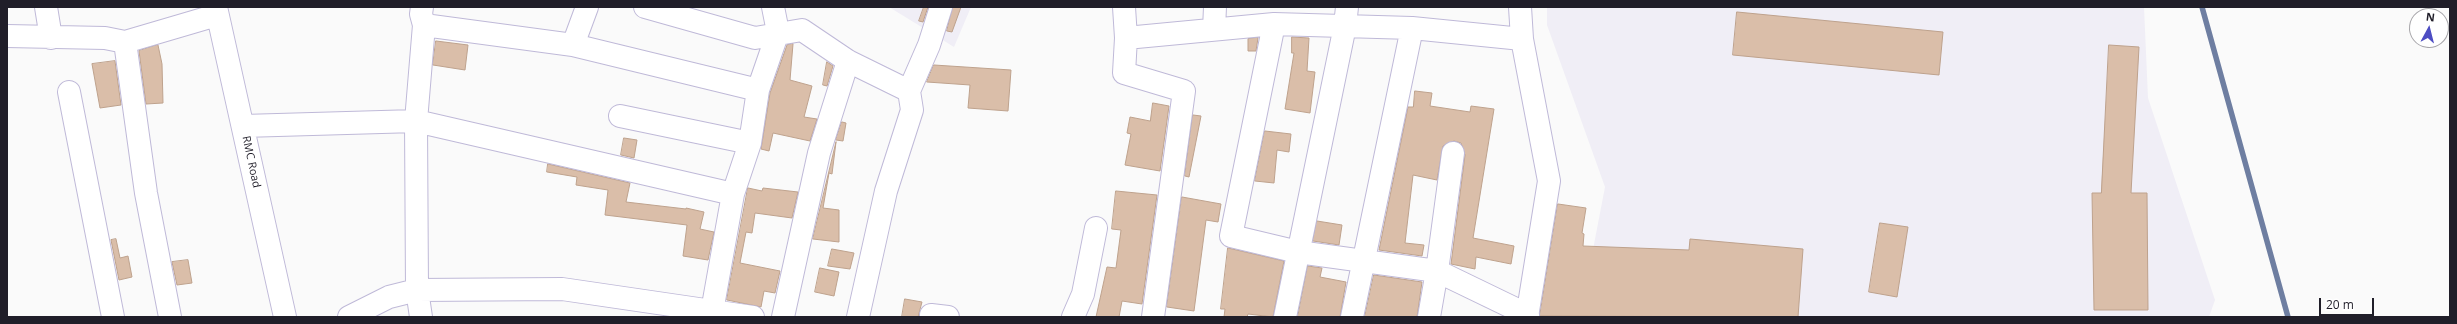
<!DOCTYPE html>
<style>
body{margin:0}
#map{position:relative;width:2457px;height:324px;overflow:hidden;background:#fafafa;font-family:"Open Sans",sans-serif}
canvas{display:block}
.frame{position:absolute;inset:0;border:8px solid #201e29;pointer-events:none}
.north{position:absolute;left:2409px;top:8px;width:40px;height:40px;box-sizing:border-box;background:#fff;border:1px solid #a6a5a9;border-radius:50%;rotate:7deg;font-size:11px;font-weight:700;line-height:16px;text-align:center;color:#201e29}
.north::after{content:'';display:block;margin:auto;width:14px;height:18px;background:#4d4dc3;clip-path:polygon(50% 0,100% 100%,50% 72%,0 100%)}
.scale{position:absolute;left:2319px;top:298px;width:55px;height:18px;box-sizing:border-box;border:2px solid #201e29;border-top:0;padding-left:5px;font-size:12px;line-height:14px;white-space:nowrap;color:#201e29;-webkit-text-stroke:3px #fff;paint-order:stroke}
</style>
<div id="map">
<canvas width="2457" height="324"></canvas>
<div class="frame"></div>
<div class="north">N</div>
<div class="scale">20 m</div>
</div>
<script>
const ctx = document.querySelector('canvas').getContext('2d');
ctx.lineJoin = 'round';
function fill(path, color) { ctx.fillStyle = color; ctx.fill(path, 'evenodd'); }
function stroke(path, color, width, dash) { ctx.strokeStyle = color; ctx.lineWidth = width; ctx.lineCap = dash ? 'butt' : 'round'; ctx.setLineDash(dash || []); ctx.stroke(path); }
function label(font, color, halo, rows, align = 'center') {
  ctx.font = font + ' "Open Sans",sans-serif'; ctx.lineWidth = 3.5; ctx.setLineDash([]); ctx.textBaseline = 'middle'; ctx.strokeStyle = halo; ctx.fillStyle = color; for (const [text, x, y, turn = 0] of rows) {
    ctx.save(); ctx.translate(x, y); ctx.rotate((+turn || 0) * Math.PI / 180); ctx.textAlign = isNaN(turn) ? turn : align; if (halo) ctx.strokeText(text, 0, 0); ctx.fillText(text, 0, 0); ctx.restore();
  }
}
fill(new Path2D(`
 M 889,7 L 971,7 L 954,47 Z
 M 1547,7 L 2144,7 L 2148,98 L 2215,300 L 2209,317 L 1580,317 L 1605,187 L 1547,25 Z`), '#f0eef6');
stroke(new Path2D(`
 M 2202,7 L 2288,317`), '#6e7ea1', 5.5);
const building = new Path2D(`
 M 924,7 L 928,7 L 923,22 L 919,21 Z
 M 953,7 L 961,7 L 952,32 L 947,31 Z
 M 1737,12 L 1943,32 L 1939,75 L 1733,55 Z
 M 1292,37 L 1309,38 L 1307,71 L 1315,72 L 1310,113 L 1285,109 L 1294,53 L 1292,53 Z
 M 1258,38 L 1256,51 L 1248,51 L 1248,39 Z
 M 436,41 L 468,45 L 465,70 L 433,65 Z
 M 793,44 L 790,80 L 812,86 L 804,117 L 817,119 L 810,141 L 773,133 L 769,151 L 761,149 L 770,93 L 787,45 Z
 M 158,45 L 162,64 L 163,103 L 146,104 L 139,51 Z
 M 2109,45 L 2139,47 L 2131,193 L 2147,193 L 2148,310 L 2094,310 L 2092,193 L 2101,193 Z
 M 115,61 L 121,105 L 100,108 L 92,64 Z
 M 827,62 L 833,66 L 827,86 L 823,85 Z
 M 934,65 L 1011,70 L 1008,111 L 968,108 L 970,85 L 927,82 Z
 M 1415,91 L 1432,93 L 1430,106 L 1470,112 L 1471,106 L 1494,109 L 1473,238 L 1514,246 L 1511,264 L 1476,257 L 1475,269 L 1451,264 L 1465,155 L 1461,143 L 1454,141 L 1443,146 L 1437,180 L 1413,175 L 1405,243 L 1424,245 L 1422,256 L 1379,250 L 1408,107 L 1413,107 Z
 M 1153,103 L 1169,106 L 1160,171 L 1125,165 L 1131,134 L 1127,133 L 1130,117 L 1150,121 Z
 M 1193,115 L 1201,116 L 1189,177 L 1185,176 Z
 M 842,122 L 846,123 L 843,141 L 836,140 Z
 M 1265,131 L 1291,134 L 1289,152 L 1277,150 L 1274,183 L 1255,181 Z
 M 624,138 L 637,140 L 634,158 L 621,155 Z
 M 836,142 L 832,174 L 829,173 L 823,208 L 839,210 L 839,242 L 813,239 Z
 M 548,164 L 630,183 L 626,202 L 686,209 L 686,208 L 704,212 L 700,229 L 714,232 L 708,260 L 683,256 L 687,225 L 605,215 L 608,190 L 576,185 L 577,177 L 547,172 Z
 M 748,188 L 762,191 L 763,188 L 798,192 L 792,218 L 755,213 L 752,233 L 746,232 L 740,263 L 780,271 L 775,293 L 764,291 L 761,307 L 727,300 Z
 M 1116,191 L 1157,195 L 1142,304 L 1122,301 L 1119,317 L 1096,317 L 1107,267 L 1116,268 L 1121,230 L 1112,229 Z
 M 1182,197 L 1221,204 L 1218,222 L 1206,220 L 1194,311 L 1167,307 Z
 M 1558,204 L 1586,208 L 1582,233 L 1584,234 L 1583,246 L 1689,250 L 1690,239 L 1803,249 L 1798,317 L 1540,316 Z
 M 1317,221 L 1342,225 L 1339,245 L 1313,241 Z
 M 1880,223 L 1908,227 L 1897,297 L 1869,292 Z
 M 116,239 L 120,258 L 128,256 L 132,277 L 119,280 L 111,240 Z
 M 1228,248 L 1284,261 L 1273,317 L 1248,314 L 1247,317 L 1224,317 L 1225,309 L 1221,309 Z
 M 832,249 L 854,253 L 850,269 L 828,266 Z
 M 188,260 L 192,283 L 177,285 L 172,262 Z
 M 1308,266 L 1322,268 L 1320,277 L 1346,282 L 1340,317 L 1298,317 Z
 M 820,268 L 839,272 L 834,296 L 815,292 Z
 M 1374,275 L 1422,282 L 1417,317 L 1365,317 Z
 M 905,299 L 922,302 L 918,317 L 902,317 Z`);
fill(building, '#dabea9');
stroke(building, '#bea28d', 1);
const minor = new Path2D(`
 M 46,7 L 51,38
 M 216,7 L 285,317
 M 645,7 L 755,38 L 802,30 L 848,61 L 909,91
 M 1124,7 L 1126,38
 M 1520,7 L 1522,39 L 1549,181 L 1527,317
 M 1274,24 L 1231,236 L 1298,252 L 1437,271 L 1528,315
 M 424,25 L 573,45 L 758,90
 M 1214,29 L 1215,7
 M 7,36 L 105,38 L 125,42 L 210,17
 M 125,42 L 146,193 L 170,317
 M 573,45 L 587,7
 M 69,92 L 113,317
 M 620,116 L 750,143
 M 243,126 L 416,121 L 733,194
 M 349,317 L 389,297 L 417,290 L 562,289 L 753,317
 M 421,317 L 417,290 L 416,121 L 424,25 L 421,14 L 422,7
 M 711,317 L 733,194 L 750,143 L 758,90 L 778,32 L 773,7
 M 783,317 L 819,153 L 848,61
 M 858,317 L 886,191 L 912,110 L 909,91 L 929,45 L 941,7
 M 931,317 L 931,315 L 948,317
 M 1073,317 L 1083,294 L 1096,228
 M 1153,317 L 1184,91 L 1124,73 L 1126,38 L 1274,24 L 1412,28 L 1522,39
 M 1285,317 L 1345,26 L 1347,7
 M 1352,317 L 1412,28
 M 1429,317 L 1437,271 L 1453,153`);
stroke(minor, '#bfb9d8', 24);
stroke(minor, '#fff', 22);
label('11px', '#201e29', '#fff', [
 ["RMC Road",251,162,78]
]);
</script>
